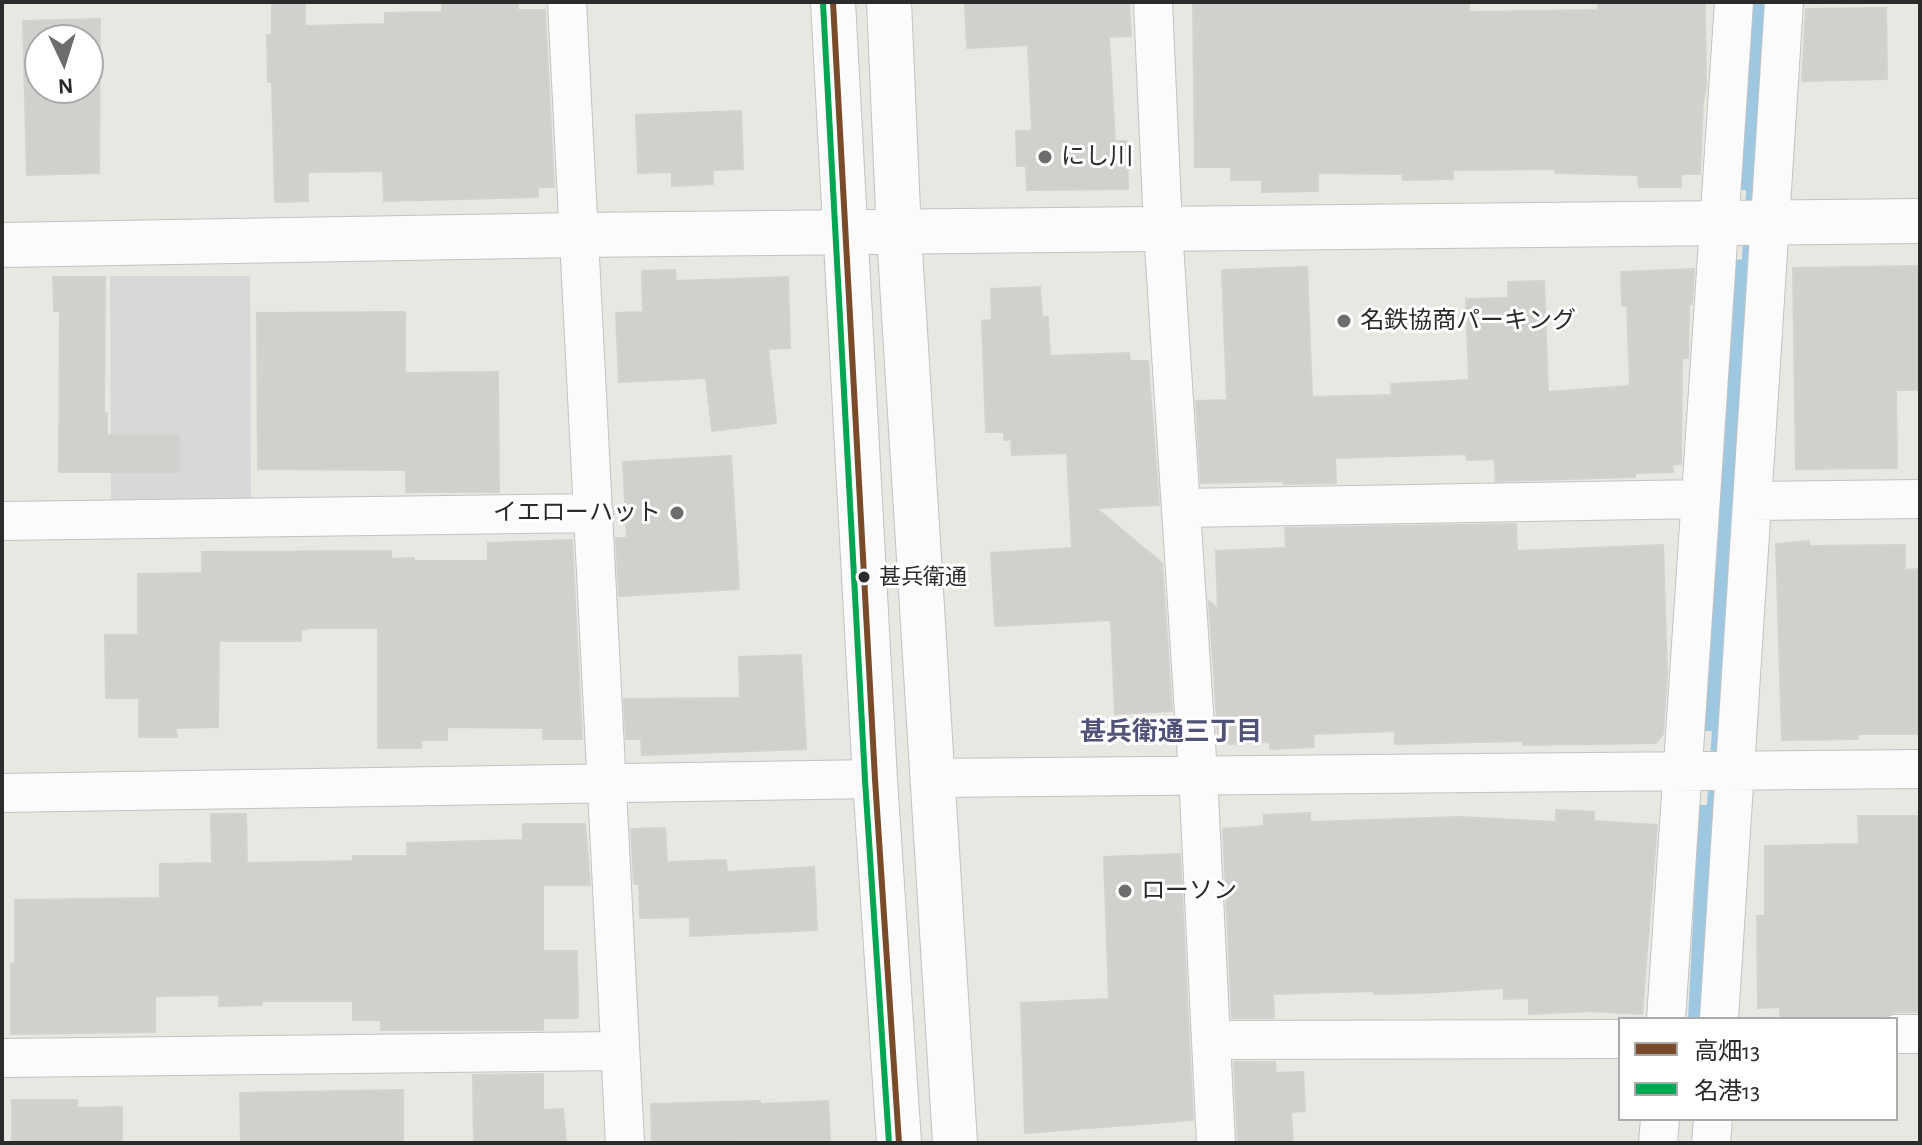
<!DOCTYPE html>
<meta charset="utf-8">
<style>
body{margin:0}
#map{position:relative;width:1922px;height:1145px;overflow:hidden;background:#e8e7e2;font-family:"Alegreya Sans","Noto Sans JP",sans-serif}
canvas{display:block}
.frame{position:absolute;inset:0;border:4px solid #2b2b2b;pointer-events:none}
.legend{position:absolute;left:1618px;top:1017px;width:280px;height:104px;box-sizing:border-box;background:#fff;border:2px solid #aaa;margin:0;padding:10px 14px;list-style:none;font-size:24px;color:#2b2b2b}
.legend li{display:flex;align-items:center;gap:16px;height:40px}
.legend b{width:40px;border:2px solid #aaa}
.north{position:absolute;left:24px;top:24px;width:80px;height:80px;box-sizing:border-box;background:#fff;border:2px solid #aaa;border-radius:50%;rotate:176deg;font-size:22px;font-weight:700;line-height:32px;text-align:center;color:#2b2b2b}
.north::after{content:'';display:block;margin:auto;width:28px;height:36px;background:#6d6d6b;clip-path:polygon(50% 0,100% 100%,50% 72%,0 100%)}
</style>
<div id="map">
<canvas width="1922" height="1145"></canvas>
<div class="frame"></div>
<ul class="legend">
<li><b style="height:10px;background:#7a4b2a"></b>高畑13</li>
<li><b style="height:10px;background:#00a651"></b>名港13</li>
</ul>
<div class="north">N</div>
</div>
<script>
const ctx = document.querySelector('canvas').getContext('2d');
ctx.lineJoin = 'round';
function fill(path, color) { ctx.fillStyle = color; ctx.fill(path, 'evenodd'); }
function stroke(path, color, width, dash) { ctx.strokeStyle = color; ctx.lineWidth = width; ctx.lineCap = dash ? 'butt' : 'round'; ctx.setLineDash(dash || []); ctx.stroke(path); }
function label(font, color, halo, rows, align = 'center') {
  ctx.font = font + ' "Alegreya Sans","Noto Sans JP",sans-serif'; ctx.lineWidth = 6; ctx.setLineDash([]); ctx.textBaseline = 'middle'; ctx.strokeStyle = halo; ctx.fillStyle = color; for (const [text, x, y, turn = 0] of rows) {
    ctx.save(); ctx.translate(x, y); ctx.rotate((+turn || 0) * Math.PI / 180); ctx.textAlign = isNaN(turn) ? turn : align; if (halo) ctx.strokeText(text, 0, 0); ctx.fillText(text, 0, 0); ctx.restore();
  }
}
fill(new Path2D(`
 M 110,276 L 250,276 L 251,503 L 111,503 Z`), '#d9d8d9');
fill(new Path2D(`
 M 1750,2 L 1770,2 L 1760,190 L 1740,190 Z
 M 1755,258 L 1723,731 L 1704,731 L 1735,260 Z
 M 1699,805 L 1719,805 L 1707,1019 L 1688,1019 Z`), '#9ec8e1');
stroke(new Path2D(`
 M 1747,273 L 1753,176
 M 1712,820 L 1719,715`), '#9ec8e1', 12);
const building = new Path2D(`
 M 272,2 L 305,2 L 305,26 L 385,24 L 385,13 L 442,12 L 442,2 L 518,2 L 518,10 L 545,10 L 554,187 L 538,187 L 538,197 L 384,201 L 383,171 L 308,172 L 308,201 L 275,202 L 272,82 L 268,82 L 267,35 L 272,35 Z
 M 973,2 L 1129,2 L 1131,36 L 1109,37 L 1115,141 L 1127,141 L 1128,189 L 1027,190 L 1026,166 L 1017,166 L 1016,131 L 1032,131 L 1028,45 L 967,48 L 965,4 Z
 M 1193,2 L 1469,2 L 1469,12 L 1598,10 L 1598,3 L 1705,2 L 1706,87 L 1703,101 L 1700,174 L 1681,174 L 1681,187 L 1639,187 L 1638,175 L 1555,173 L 1555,169 L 1453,170 L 1453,179 L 1403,180 L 1403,174 L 1318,173 L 1318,191 L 1262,192 L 1262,180 L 1231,180 L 1231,167 L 1195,167 Z
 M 1886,8 L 1887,79 L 1802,81 L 1806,9 Z
 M 100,19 L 99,173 L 27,175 L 23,21 ZM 40,40 L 88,40 L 88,88 L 40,88 Z
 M 741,111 L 743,169 L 713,170 L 713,184 L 672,186 L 672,172 L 638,173 L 636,115 Z
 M 1920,266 L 1920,390 L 1896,390 L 1897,468 L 1796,469 L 1793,268 Z
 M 1307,267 L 1312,397 L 1392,395 L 1391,384 L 1469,380 L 1466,299 L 1508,298 L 1508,282 L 1544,281 L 1548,392 L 1630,386 L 1627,306 L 1622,306 L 1621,272 L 1694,269 L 1692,304 L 1689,304 L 1688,358 L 1682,358 L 1681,464 L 1672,465 L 1673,472 L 1635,473 L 1635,477 L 1496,481 L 1494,459 L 1467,460 L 1466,454 L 1335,458 L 1336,483 L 1284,484 L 1284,481 L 1201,483 L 1196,401 L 1227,400 L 1222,270 Z
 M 675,270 L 676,281 L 788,277 L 790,348 L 768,349 L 776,423 L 712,431 L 706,378 L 619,382 L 616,313 L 643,312 L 642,271 Z
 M 53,277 L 105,277 L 104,413 L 107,413 L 107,435 L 179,435 L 179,472 L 59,472 L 60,311 L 54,311 Z
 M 1040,287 L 1042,317 L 1048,317 L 1050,356 L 1129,353 L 1130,361 L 1148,361 L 1159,505 L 1096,508 L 1162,563 L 1172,711 L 1115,714 L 1111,620 L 995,626 L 991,553 L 1072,548 L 1067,453 L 1012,455 L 1011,439 L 1004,440 L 1004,432 L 986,432 L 982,321 L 992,320 L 991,289 Z
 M 405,312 L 405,373 L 498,372 L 499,492 L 406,492 L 406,470 L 258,469 L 257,313 Z
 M 731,456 L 739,589 L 619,596 L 616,538 L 627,538 L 623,462 Z
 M 1516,524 L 1517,551 L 1663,545 L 1667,673 L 1663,734 L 1656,743 L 1523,745 L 1523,741 L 1395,744 L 1395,731 L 1313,734 L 1314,747 L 1270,749 L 1270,742 L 1229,744 L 1218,735 L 1209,601 L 1218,609 L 1216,551 L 1286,548 L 1285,528 Z
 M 572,540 L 582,739 L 543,739 L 543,728 L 447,727 L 447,740 L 421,740 L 421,748 L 378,748 L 378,628 L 311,628 L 301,630 L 301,641 L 219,641 L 218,727 L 176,728 L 177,737 L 139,737 L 139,698 L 106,698 L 105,635 L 138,635 L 138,574 L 202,573 L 202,552 L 391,551 L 391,559 L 414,558 L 414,561 L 488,561 L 488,543 Z
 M 1809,541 L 1809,546 L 1905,545 L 1905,570 L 1920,569 L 1920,734 L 1858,734 L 1858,739 L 1782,740 L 1776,544 Z
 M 801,655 L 806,749 L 642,755 L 641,739 L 626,739 L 624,699 L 740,698 L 739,657 Z
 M 1556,810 L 1594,812 L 1594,821 L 1657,825 L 1642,1014 L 1590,1011 L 1529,1014 L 1529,998 L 1504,999 L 1504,988 L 1420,993 L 1374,994 L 1374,991 L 1273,994 L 1274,1018 L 1232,1018 L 1223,829 L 1264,826 L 1264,815 L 1310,813 L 1310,822 L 1459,817 L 1556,822 Z
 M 211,814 L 246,814 L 247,863 L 353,861 L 353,856 L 407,856 L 407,843 L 523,840 L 523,824 L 585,824 L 590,885 L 543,885 L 543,951 L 577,951 L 578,1018 L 543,1018 L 543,1030 L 381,1030 L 381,1020 L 353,1020 L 353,1001 L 262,1001 L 262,1005 L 219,1006 L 219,995 L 155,996 L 155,1032 L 11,1034 L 11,964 L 15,964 L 15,900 L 160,898 L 160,864 L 212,863 Z
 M 1858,816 L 1920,816 L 1920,1012 L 1896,1012 L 1884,1016 L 1780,1017 L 1780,1007 L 1758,1008 L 1757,916 L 1765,916 L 1765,846 L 1859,844 Z
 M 665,828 L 667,862 L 726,860 L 727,872 L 814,867 L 817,930 L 690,936 L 690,917 L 640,918 L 639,884 L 634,884 L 631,829 Z
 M 1180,854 L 1193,1120 L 1025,1133 L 1021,1003 L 1109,999 L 1104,857 Z
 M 1234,1062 L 1275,1062 L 1276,1073 L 1303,1072 L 1305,1111 L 1291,1112 L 1293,1143 L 1238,1143 Z
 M 543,1074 L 543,1110 L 563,1109 L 566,1143 L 474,1143 L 473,1075 Z
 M 403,1090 L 403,1143 L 241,1143 L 240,1093 Z
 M 12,1100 L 77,1100 L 77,1108 L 122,1107 L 122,1143 L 12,1143 Z
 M 760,1101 L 760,1104 L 828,1101 L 830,1140 L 652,1143 L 651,1104 Z`);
fill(building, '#d1d0cd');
stroke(building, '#d3d2ce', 2);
const minor = new Path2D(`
 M 567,2 L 625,1143
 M 1153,2 L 1163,229 L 1198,774 L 1216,1143
 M 1754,501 L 1920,499
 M 1181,508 L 1701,499
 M 2,521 L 594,513
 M 931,778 L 1920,769
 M 2,793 L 875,779
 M 1666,1019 L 1734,2
 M 1719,1019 L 1784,2
 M 1896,1034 L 1920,1034
 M 1211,1040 L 1620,1039
 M 2,1058 L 619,1051
 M 1658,1143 L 1660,1119
 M 1711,1143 L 1713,1119`);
const tertiary = new Path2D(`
 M 833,2 L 875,779 L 899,1143
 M 889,2 L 899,234 L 955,1143
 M 2,245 L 578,235 L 1920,221`);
stroke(minor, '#c2c3c2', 40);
stroke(tertiary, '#c2c3c2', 46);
stroke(minor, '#fcfbfb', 38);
stroke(tertiary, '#fcfbfb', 44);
stroke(new Path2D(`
 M 833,2 L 875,779 L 899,1143`), '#7a4b2a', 6);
stroke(new Path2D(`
 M 823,3 L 865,780 L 889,1143`), '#00a651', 6);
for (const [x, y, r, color] of [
 [1045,157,8,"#6d6d6b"],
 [1344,321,8,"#6d6d6b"],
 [677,513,8,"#6d6d6b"],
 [864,577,7,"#2b2b2b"],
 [1125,891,8,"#6d6d6b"]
]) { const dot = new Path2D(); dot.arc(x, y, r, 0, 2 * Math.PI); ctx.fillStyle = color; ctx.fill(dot); stroke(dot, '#fff', 3); }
label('22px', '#2b2b2b', '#fff', [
 ["甚兵衛通",879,577]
], 'left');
label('24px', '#2b2b2b', '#fff', [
 ["にし川",1061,157],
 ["名鉄協商パーキング",1360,321],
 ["イエローハット",661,513,"right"],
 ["ローソン",1141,891]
], 'left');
label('bold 26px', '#505377', '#fff', [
 ["甚兵衛通三丁目",1171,732]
]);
</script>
